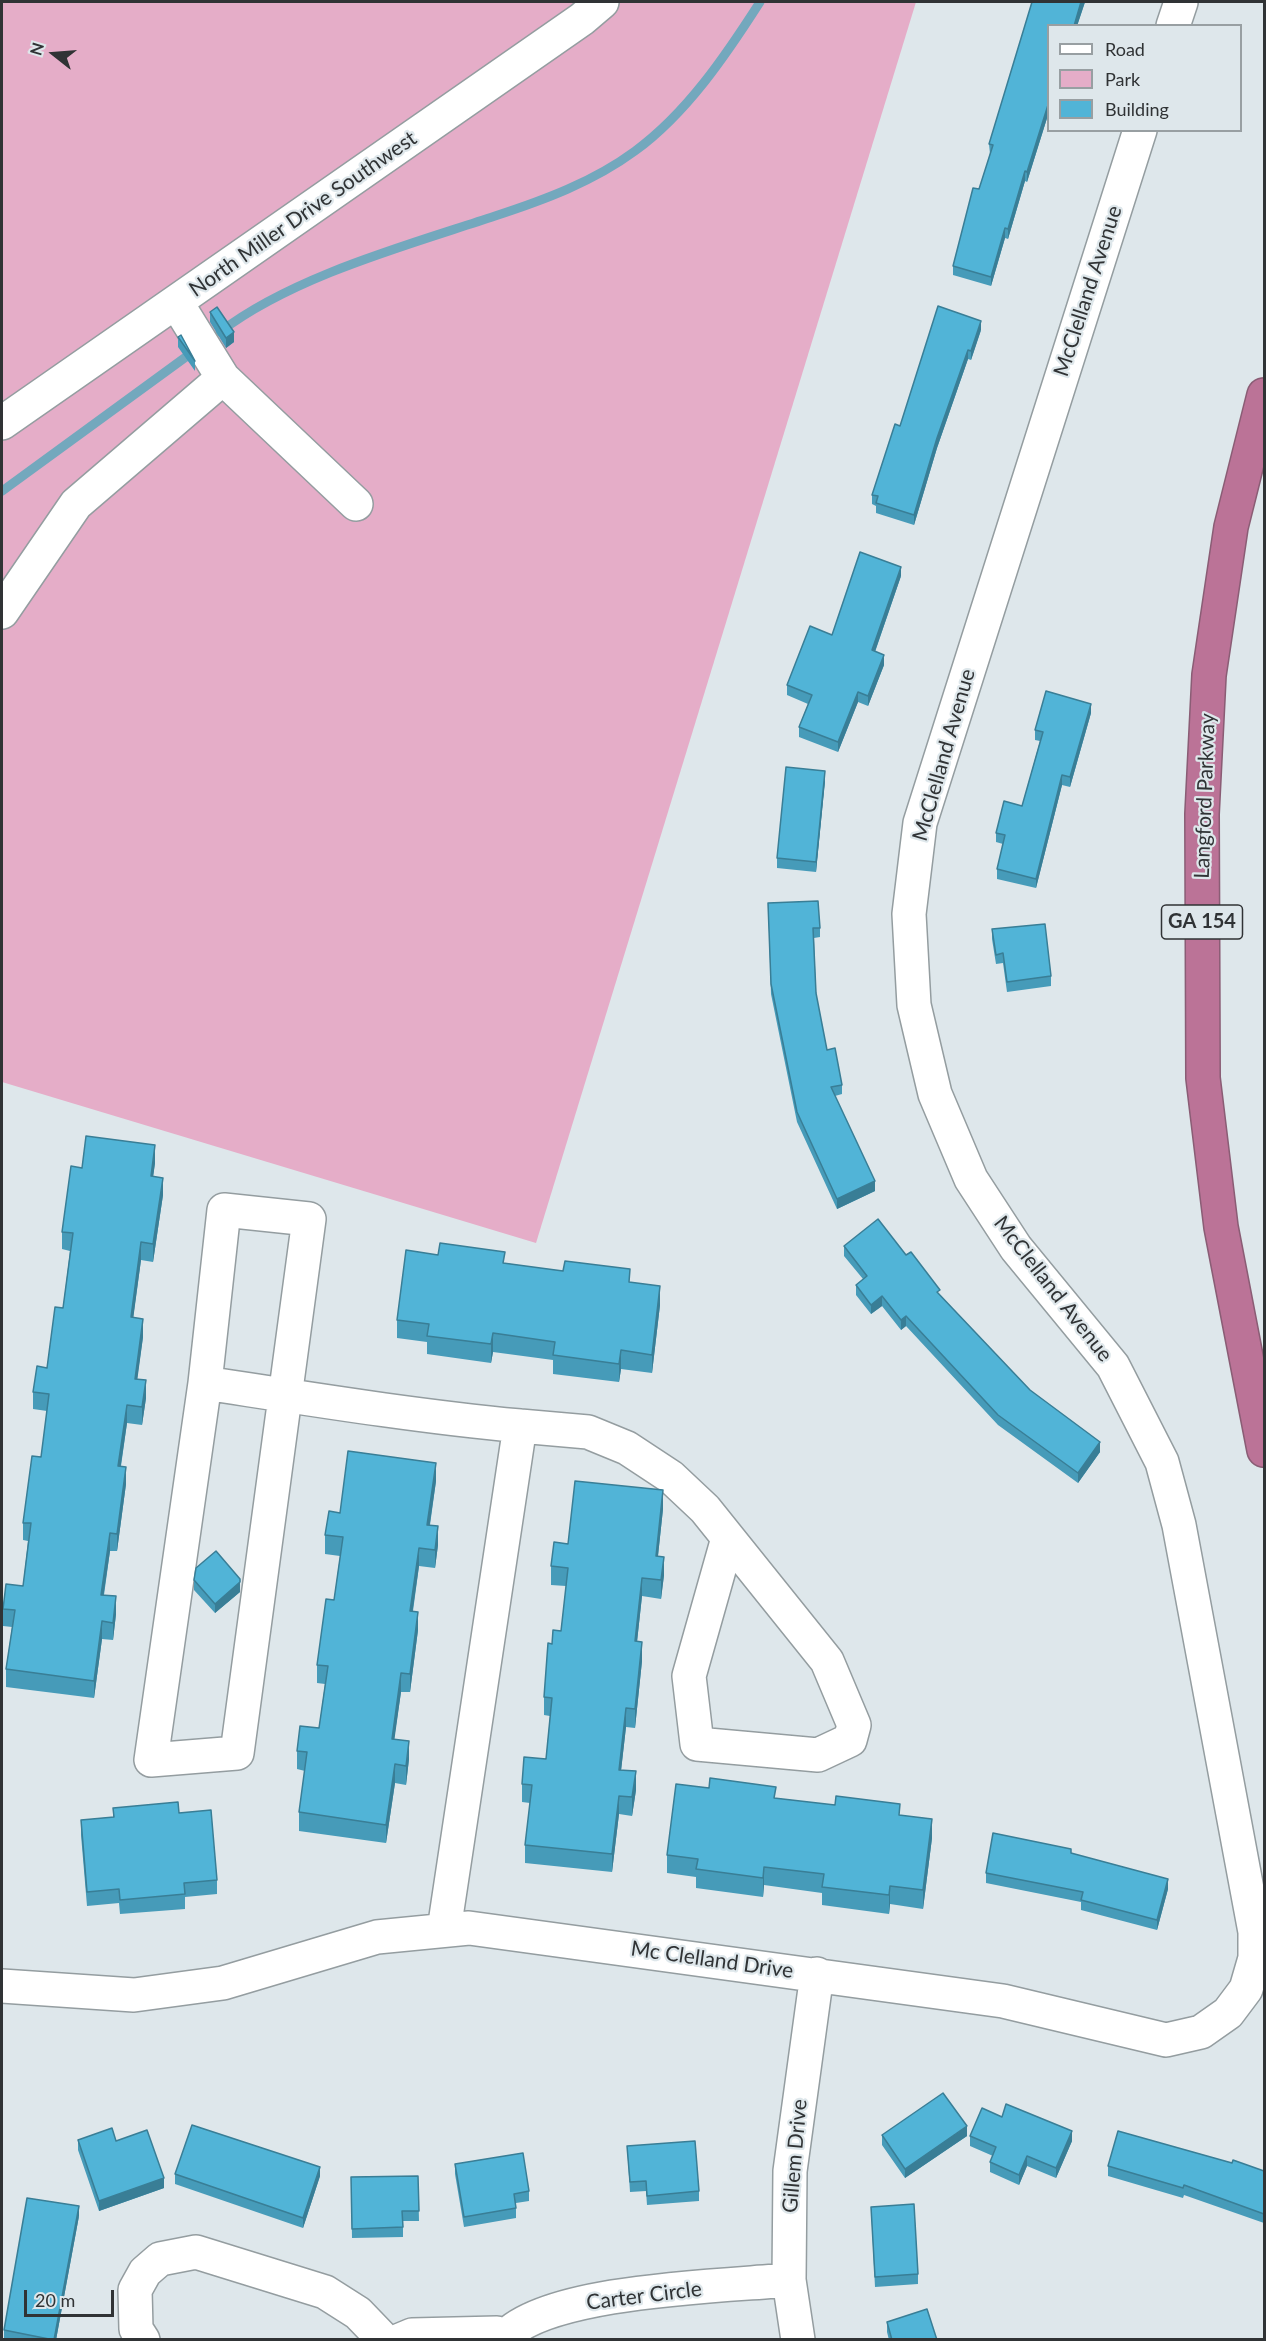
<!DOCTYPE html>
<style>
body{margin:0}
#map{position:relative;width:1266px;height:2341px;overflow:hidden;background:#dee7eb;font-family:Lato,sans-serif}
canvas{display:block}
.frame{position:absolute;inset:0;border:3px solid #303335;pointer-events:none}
.legend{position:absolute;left:1047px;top:24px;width:195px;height:108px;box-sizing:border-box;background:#dee7eb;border:2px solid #989fa2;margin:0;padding:8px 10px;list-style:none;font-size:18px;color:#303335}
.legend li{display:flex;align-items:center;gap:12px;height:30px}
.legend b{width:30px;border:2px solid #989fa2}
.north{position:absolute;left:24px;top:24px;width:60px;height:60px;-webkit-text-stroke:4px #dee7eb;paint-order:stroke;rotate:287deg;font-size:16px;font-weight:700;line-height:24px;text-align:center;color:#303335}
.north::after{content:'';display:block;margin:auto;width:21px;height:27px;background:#303335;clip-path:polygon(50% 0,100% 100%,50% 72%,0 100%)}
.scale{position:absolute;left:24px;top:2290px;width:90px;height:27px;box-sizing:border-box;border:3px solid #303335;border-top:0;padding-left:8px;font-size:18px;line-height:21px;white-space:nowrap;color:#303335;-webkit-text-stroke:4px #dee7eb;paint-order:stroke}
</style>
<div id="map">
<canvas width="1266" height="2341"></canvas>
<div class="frame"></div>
<ul class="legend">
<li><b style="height:8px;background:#fff"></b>Road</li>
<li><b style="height:16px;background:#e5adc8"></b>Park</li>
<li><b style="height:16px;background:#51b4d7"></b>Building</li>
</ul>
<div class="north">N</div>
<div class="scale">20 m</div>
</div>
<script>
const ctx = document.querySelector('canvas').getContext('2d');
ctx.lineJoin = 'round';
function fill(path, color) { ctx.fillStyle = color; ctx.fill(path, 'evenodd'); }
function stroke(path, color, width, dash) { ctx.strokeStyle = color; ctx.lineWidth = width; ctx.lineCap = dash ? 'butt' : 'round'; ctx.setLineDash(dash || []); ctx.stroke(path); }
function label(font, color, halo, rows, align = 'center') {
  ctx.font = font + ' Lato,sans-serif'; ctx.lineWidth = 4.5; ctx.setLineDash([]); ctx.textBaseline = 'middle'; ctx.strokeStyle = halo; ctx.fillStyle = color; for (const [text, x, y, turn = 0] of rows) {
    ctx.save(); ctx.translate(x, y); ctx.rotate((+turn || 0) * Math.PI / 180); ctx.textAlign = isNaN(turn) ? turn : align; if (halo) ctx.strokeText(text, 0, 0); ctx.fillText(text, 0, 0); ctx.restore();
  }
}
fill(new Path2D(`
 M 2,2 L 916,2 L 536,1243 L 2,1082 Z`), '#e5adc8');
stroke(new Path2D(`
 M 220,332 C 293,276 408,245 495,216 C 544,200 593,182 635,151 C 687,113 726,55 760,2
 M 2,491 L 194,351`), '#73a8bd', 9);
const minor = new Path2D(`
 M 1173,26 L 1181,2
 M 176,302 L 223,378 L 356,504
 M 2,423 L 582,19 L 602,2
 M 2,612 L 76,504 L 223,378
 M 205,1383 L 224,1210 L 309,1219 L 237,1753 L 151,1760 L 205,1383 C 310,1399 414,1416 520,1426
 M 444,1930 L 520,1426 L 588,1432 L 627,1448 L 671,1477 L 705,1509 L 827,1661 L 854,1725 L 850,1740 L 818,1755 L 697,1744 L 689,1676 L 728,1538
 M 2,1986 L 134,1995 L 223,1983 L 377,1937 L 469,1928 L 1003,2001 L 1166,2040 L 1201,2032 L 1228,2013 L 1246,1989 L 1255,1958 L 1255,1932 L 1179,1525 L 1162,1462 L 1113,1366 L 1016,1248 L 971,1179 L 935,1094 L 914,1005 L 909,914 L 920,823 L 1140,130
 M 143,2340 L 136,2329 L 135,2290 L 145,2272 L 160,2259 L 196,2252 L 325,2292 L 358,2313 L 384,2340
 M 400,2340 L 412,2335 L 497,2333 L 505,2337 C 548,2290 724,2286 789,2280
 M 798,2340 L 789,2280 L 790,2171 L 817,1974`);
const highway = new Path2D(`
 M 1264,395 L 1231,527 L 1209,675 L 1202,814 L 1203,1078 L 1221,1227 L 1264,1450`);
stroke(minor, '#949da0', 36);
stroke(highway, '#8a5d75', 36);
stroke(minor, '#fff', 33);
stroke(highway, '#bb7397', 33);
fill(new Path2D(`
 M 1032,2 L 1085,2 L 1077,26 L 1048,26 L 1048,115 L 1027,182 L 1025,181 L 1008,239 L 1005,238 L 991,286 L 953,275 L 953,266 L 973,188 L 979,189 L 990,154 L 989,144 Z
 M 210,312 L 234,342 L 226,348 L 210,322 Z
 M 981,330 L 971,360 L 968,359 L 937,448 L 914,525 L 876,513 L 876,506 L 872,504 L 872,495 Z
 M 178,337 L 195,361 L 195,371 L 178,347 Z
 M 901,576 L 875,652 L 884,665 L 868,706 L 858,702 L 838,752 L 799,737 L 799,727 L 808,704 L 787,695 L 787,685 L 832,635 Z
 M 1091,713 L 1070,787 L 1062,785 L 1036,888 L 997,879 L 997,869 L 1003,844 L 996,842 L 996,833 L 1022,806 L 1040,741 L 1035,740 L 1035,730 Z
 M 825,781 L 816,872 L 777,868 L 777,858 Z
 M 768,903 L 820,928 L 820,937 L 814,938 L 816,993 L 827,1050 L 842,1085 L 842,1094 L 835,1096 L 875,1191 L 837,1209 L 797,1122 L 771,994 Z
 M 992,929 L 1051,976 L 1051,986 L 1007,992 L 1003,963 L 996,964 L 992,939 Z
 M 155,1163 L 153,1176 L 163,1195 L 153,1262 L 141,1260 L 133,1318 L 143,1337 L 137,1379 L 146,1398 L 142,1425 L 127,1423 L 121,1466 L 126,1484 L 117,1551 L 110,1551 L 104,1595 L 116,1614 L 113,1640 L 102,1639 L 94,1698 L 6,1687 L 6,1669 L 12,1627 L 3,1626 L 3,1609 L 23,1586 L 28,1541 L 23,1540 L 23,1523 L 41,1457 L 47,1411 L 33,1409 L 33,1392 L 47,1368 L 63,1308 L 70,1251 L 62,1249 L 62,1232 L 82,1168 Z
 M 844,1246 L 906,1255 L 940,1295 L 1030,1390 L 1100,1452 L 1078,1483 L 998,1425 L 906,1326 L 901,1330 L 882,1306 L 871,1314 L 856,1295 L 856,1285 L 863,1279 L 844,1256 Z
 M 505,1263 L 630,1282 L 660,1305 L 652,1373 L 621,1369 L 619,1382 L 553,1374 L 553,1360 L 493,1352 L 491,1363 L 427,1354 L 427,1342 L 397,1338 L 397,1320 Z
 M 436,1481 L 430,1525 L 438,1545 L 435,1568 L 419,1566 L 413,1611 L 418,1630 L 410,1692 L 401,1692 L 394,1739 L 409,1759 L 406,1785 L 395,1783 L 386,1843 L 299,1831 L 299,1812 L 305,1771 L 297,1769 L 297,1751 L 319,1728 L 325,1684 L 317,1683 L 317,1665 L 334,1600 L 340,1556 L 325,1554 L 325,1535 L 340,1513 Z
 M 663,1509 L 658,1556 L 664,1575 L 661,1599 L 642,1596 L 637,1642 L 642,1661 L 635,1728 L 626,1727 L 621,1770 L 636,1790 L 632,1816 L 619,1814 L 612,1872 L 525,1863 L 525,1845 L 530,1803 L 522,1802 L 522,1784 L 546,1759 L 550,1716 L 544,1715 L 544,1697 L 552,1644 L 561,1631 L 566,1586 L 551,1585 L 551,1566 L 568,1544 Z
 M 194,1580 L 240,1588 L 240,1592 L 215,1613 L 194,1590 Z
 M 776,1798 L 900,1815 L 932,1838 L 923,1909 L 890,1904 L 889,1914 L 822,1905 L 822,1893 L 764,1885 L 763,1897 L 696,1888 L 696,1877 L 667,1873 L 667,1855 Z
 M 113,1808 L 179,1813 L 217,1880 L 217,1894 L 185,1897 L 185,1909 L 120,1914 L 119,1903 L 87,1906 L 81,1835 L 81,1820 L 113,1817 Z
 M 1071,1853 L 1168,1889 L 1157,1930 L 1081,1910 L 1081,1902 L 986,1883 L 986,1873 Z
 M 1002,2117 L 1072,2141 L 1056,2178 L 1027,2166 L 1019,2185 L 990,2172 L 990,2162 L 993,2156 L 970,2146 L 970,2136 Z
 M 882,2135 L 967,2136 L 905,2178 L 882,2145 Z
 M 78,2140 L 116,2141 L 164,2188 L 99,2211 L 78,2150 Z
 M 627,2146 L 699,2191 L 699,2201 L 647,2205 L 646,2191 L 630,2192 Z
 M 455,2164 L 529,2191 L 529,2201 L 516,2203 L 516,2218 L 464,2227 L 455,2174 Z
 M 1108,2166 L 1264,2171 L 1264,2223 L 1184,2195 L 1183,2198 L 1108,2176 Z
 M 175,2174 L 320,2176 L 303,2228 L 175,2184 Z
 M 418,2176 L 419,2221 L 403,2221 L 403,2237 L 352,2238 L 351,2177 Z
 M 871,2207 L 918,2274 L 918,2284 L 875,2287 Z
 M 79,2216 L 56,2340 L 4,2340 L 4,2330 Z
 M 887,2322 L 937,2340 L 889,2340 L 887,2332 Z`), '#469bb9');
fill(new Path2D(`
 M 1081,2 L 1085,2 L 1077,26 L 1074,26 Z
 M 1048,105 L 1048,115 L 1027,182 L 1027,172 Z
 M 1025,171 L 1025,181 L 1008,239 L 1008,229 Z
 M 1005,228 L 1005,238 L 991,286 L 991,277 Z
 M 981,321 L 981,330 L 971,360 L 971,351 Z
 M 234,332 L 234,342 L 226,348 L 226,338 Z
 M 968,350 L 968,359 L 937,448 L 914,525 L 914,515 L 937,438 Z
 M 901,567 L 901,576 L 872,660 L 872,650 Z
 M 884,655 L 884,665 L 868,706 L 868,696 Z
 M 858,692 L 858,702 L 838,752 L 838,742 Z
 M 1091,704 L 1091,713 L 1070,787 L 1070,777 Z
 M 825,771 L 825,781 L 816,872 L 816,862 Z
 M 1062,775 L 1062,785 L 1036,888 L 1036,879 Z
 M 155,1145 L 155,1163 L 151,1193 L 151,1176 Z
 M 163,1178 L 163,1195 L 153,1262 L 153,1244 Z
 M 875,1181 L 875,1191 L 837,1209 L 837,1199 Z
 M 141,1242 L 141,1260 L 131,1335 L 131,1317 Z
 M 660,1286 L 660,1305 L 652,1373 L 652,1355 Z
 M 882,1296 L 882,1306 L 871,1314 L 871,1305 Z
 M 906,1316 L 906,1326 L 901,1330 L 901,1320 Z
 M 143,1319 L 143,1337 L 135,1397 L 135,1379 Z
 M 493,1333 L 493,1352 L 491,1363 L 491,1344 Z
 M 621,1350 L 621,1369 L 619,1382 L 619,1364 Z
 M 146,1380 L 146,1398 L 142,1425 L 142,1407 Z
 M 127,1405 L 127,1423 L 118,1484 L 118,1466 Z
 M 1100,1442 L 1100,1452 L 1078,1483 L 1078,1473 Z
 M 436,1463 L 436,1481 L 427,1543 L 427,1525 Z
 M 126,1467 L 126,1484 L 117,1551 L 117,1534 Z
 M 663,1490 L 663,1509 L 656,1574 L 656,1556 Z
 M 438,1526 L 438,1545 L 435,1568 L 435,1550 Z
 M 110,1533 L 110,1551 L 101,1612 L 101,1595 Z
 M 419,1548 L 419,1566 L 410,1629 L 410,1611 Z
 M 664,1557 L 664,1575 L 661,1599 L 661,1580 Z
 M 642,1578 L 642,1596 L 635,1660 L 635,1641 Z
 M 240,1579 L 240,1592 L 215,1613 L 215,1604 Z
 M 116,1596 L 116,1614 L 113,1640 L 113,1623 Z
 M 418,1612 L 418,1630 L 410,1692 L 410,1674 Z
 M 102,1621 L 102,1639 L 94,1698 L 94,1681 Z
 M 642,1642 L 642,1661 L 635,1728 L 635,1709 Z
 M 401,1673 L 401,1692 L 392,1757 L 392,1739 Z
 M 626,1708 L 626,1727 L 619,1789 L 619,1770 Z
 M 409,1741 L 409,1759 L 406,1785 L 406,1766 Z
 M 395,1764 L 395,1783 L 386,1843 L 386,1825 Z
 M 636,1771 L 636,1790 L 632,1816 L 632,1797 Z
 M 619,1796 L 619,1814 L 612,1872 L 612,1854 Z
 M 932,1819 L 932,1838 L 923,1909 L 923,1890 Z
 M 764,1867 L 764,1885 L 763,1897 L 763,1878 Z
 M 1168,1879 L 1168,1889 L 1157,1930 L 1157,1920 Z
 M 890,1886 L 890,1904 L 889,1914 L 889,1895 Z
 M 967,2126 L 967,2136 L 905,2178 L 905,2169 Z
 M 1072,2131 L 1072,2141 L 1056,2178 L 1056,2168 Z
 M 1027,2156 L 1027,2166 L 1019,2185 L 1019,2175 Z
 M 320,2167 L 320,2176 L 303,2228 L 303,2218 Z
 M 164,2178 L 164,2188 L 99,2211 L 99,2201 Z
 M 79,2206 L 79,2216 L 56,2340 L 54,2340 Z`), '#397e96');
const building = new Path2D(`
 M 1032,2 L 1081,2 L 1074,26 L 1048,26 L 1048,105 L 1027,172 L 1025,171 L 1008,229 L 1005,228 L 991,277 L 953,266 L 973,188 L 979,189 L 993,145 L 989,144 Z
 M 938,306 L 981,321 L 971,351 L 968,350 L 937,438 L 914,515 L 876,503 L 878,496 L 872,495 L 895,424 L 900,426 Z
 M 217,307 L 234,332 L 226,338 L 210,312 Z
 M 181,335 L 195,361 L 178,337 Z
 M 860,552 L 901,567 L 872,650 L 884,655 L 868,696 L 858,692 L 838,742 L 799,727 L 812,695 L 787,685 L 810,626 L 832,635 Z
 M 1046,691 L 1091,704 L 1070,777 L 1062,775 L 1036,879 L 997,869 L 1005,835 L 996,833 L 1004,801 L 1022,806 L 1043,732 L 1035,730 Z
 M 786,767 L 825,771 L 816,862 L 777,858 Z
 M 818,901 L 820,928 L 813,928 L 816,993 L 827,1050 L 835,1048 L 842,1085 L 831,1087 L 875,1181 L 837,1199 L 797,1112 L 771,984 L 768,903 Z
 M 1045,924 L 1051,976 L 1007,982 L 1003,953 L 996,955 L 992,929 Z
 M 86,1136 L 155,1145 L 151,1176 L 163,1178 L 153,1244 L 141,1242 L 131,1317 L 143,1319 L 135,1379 L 146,1380 L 142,1407 L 127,1405 L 118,1466 L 126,1467 L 117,1534 L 110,1533 L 101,1595 L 116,1596 L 113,1623 L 102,1621 L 94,1681 L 6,1669 L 15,1610 L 3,1609 L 6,1584 L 23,1586 L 31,1523 L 23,1523 L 32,1456 L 41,1457 L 49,1394 L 33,1392 L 37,1366 L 47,1368 L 55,1307 L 63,1308 L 73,1233 L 62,1232 L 71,1166 L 82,1168 Z
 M 878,1219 L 906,1255 L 911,1252 L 940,1290 L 937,1292 L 1030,1390 L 1100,1442 L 1078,1473 L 998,1415 L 906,1316 L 901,1320 L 882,1296 L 871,1305 L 856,1285 L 867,1276 L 844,1246 Z
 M 440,1243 L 505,1252 L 503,1263 L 563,1271 L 565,1261 L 630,1269 L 629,1282 L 660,1286 L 652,1355 L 621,1350 L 619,1364 L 553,1355 L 555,1342 L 493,1333 L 491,1344 L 427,1336 L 429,1324 L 397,1320 L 406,1250 L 438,1255 Z
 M 348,1451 L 436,1463 L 427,1525 L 438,1526 L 435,1550 L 419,1548 L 410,1611 L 418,1612 L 410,1674 L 401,1673 L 392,1739 L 409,1741 L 406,1766 L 395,1764 L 386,1825 L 299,1812 L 307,1752 L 297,1751 L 300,1726 L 319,1728 L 328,1666 L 317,1665 L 326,1599 L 334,1600 L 343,1537 L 325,1535 L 329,1511 L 340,1513 Z
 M 575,1481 L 663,1490 L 656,1556 L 664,1557 L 661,1580 L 642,1578 L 635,1641 L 642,1642 L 635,1709 L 626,1708 L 619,1770 L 636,1771 L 632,1797 L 619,1796 L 612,1854 L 525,1845 L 532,1785 L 522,1784 L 524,1757 L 546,1759 L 552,1698 L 544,1697 L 548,1643 L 552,1644 L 553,1630 L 561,1631 L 568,1568 L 551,1566 L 554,1542 L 568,1544 Z
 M 216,1551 L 240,1579 L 240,1582 L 215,1604 L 194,1580 L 196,1568 Z
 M 710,1778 L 776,1787 L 774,1798 L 835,1805 L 836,1796 L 900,1804 L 899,1815 L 932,1819 L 923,1890 L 890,1886 L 889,1895 L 822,1887 L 824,1874 L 764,1867 L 763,1878 L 696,1869 L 698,1859 L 667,1855 L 676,1784 L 709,1788 Z
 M 178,1802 L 179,1813 L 211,1810 L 217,1880 L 184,1883 L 185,1894 L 120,1900 L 119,1889 L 87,1892 L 81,1820 L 114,1817 L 113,1808 Z
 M 993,1833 L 1071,1849 L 1071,1853 L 1168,1879 L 1157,1920 L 1081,1900 L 1083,1892 L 986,1873 Z
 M 943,2093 L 967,2126 L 905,2169 L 882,2135 Z
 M 1006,2104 L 1072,2131 L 1056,2168 L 1027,2156 L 1019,2175 L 990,2162 L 996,2147 L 970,2136 L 982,2108 L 1002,2117 Z
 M 192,2125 L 320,2167 L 303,2218 L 175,2174 Z
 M 112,2128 L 116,2141 L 147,2130 L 164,2178 L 99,2201 L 78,2140 Z
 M 1118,2131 L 1232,2163 L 1233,2160 L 1264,2171 L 1264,2214 L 1184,2185 L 1183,2188 L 1108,2166 Z
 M 695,2141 L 699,2191 L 647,2196 L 646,2181 L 630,2182 L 627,2146 Z
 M 523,2153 L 529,2191 L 514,2194 L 516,2208 L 464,2217 L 455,2164 Z
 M 418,2176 L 419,2211 L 402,2211 L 403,2227 L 352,2229 L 351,2177 Z
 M 27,2198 L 79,2206 L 54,2340 L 4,2330 Z
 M 914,2204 L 918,2274 L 875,2277 L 871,2207 Z
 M 927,2309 L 937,2340 L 892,2340 L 887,2322 Z`);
fill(building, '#51b4d7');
stroke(building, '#397e96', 1.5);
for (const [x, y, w] of [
 [1202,922,81]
]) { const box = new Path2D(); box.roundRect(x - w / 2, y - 17, w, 34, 4.5); ctx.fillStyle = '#dee7eb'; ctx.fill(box); stroke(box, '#303335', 1.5); }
label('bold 20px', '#303335', null, [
 ["GA 154",1202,922]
]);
label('21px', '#303335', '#dee7eb', [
 ["North Miller Drive Southwest",303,214,-35],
 ["McClelland Avenue",1088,291,-72],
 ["McClelland Avenue",944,755,-74],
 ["Langford Parkway",1205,796,-88],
 ["McClelland Avenue",1053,1289,52],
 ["Mc Clelland Drive",712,1960,8],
 ["Gillem Drive",795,2156,-85],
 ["Carter Circle",644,2296,-7]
]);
</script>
